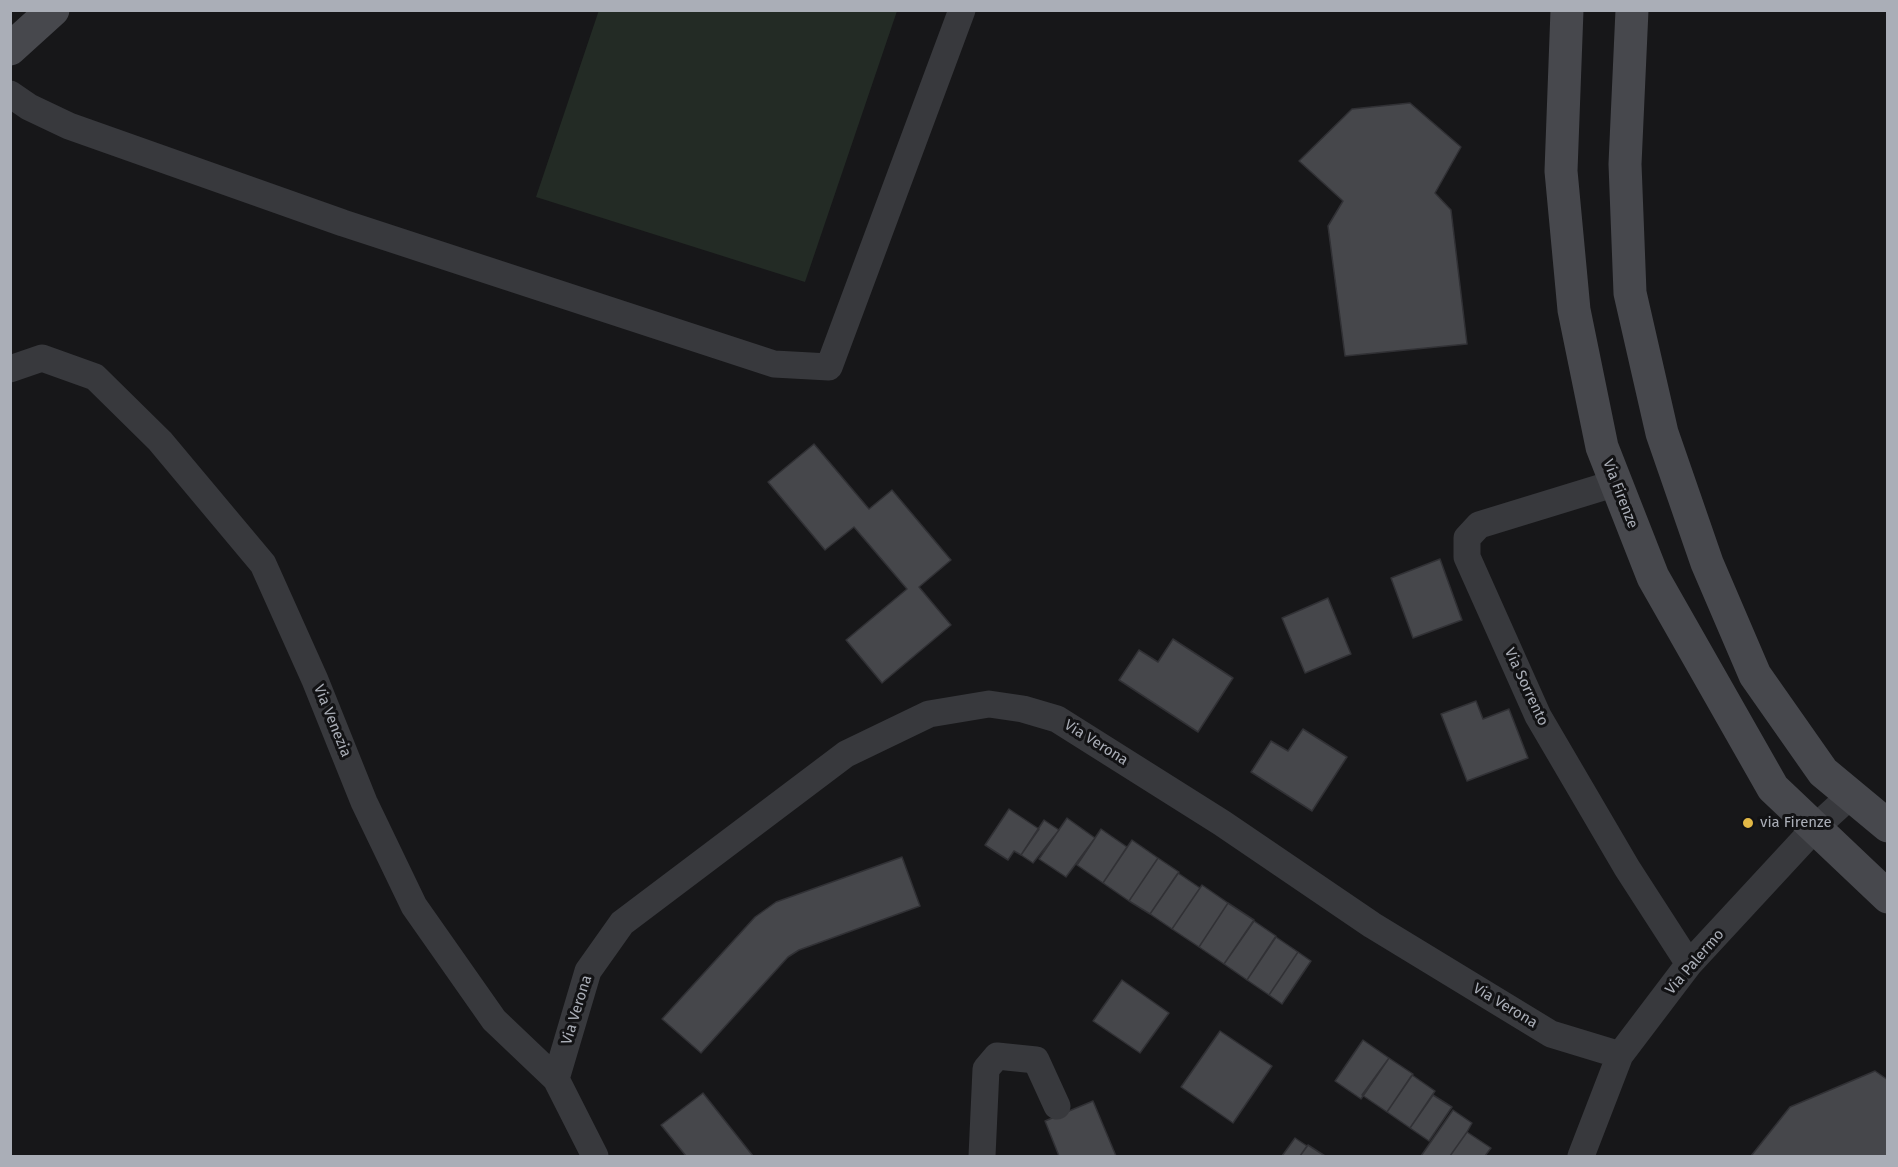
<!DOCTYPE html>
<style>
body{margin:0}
#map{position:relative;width:1898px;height:1167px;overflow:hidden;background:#171719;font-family:"Fira Sans",sans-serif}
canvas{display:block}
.frame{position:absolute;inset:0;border:12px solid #aaaeb7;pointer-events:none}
</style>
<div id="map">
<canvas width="1898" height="1167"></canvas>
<div class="frame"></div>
</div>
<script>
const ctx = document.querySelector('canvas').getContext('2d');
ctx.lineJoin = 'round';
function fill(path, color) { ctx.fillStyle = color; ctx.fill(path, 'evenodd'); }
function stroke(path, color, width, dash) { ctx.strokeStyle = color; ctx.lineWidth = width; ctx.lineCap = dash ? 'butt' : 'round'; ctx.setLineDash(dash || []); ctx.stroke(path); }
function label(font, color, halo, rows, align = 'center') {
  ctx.font = font + ' "Fira Sans",sans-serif'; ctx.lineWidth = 6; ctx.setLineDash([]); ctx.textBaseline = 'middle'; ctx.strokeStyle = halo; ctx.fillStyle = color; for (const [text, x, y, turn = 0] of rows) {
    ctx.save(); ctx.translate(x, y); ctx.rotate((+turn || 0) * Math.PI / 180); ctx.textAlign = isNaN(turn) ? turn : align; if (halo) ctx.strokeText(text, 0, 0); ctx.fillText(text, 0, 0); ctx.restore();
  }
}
fill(new Path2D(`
 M 599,10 L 897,11 L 805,282 L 536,197 Z`), '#232b25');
const building = new Path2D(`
 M 1410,103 L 1461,147 L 1435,193 L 1451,210 L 1467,344 L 1345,356 L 1328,226 L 1343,201 L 1299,161 L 1352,109 Z
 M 814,444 L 869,509 L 892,490 L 951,560 L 919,587 L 951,625 L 882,683 L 846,640 L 907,589 L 854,527 L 825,550 L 768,482 Z
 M 1440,559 L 1462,620 L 1413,638 L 1391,578 Z
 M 1328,598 L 1351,654 L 1305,673 L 1282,618 Z
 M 1173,639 L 1233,678 L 1198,732 L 1119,680 L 1139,650 L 1158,662 Z
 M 1476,701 L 1483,719 L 1509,709 L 1528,758 L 1467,781 L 1441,714 Z
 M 1303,729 L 1347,757 L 1312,811 L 1251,772 L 1271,741 L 1288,751 Z
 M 1009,809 L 1039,829 L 1021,855 L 1014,851 L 1008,860 L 985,845 Z
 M 1067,818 L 1095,838 L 1066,877 L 1039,859 Z
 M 1044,820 L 1059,830 L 1033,863 L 1021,855 Z
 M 1101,829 L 1127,847 L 1103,883 L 1077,865 Z
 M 1132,840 L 1158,858 L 1129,901 L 1103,883 Z
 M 902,857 L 920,906 L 799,950 L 788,957 L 701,1053 L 662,1019 L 755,917 L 776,902 Z
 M 1158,858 L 1179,872 L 1150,914 L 1129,901 Z
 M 1178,873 L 1200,888 L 1172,929 L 1150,914 Z
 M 1202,885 L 1228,903 L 1199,947 L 1172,929 Z
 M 1228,903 L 1254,920 L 1224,964 L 1199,947 Z
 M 1254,921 L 1276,936 L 1247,980 L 1224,964 Z
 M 1276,937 L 1298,952 L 1269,995 L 1247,980 Z
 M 1298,952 L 1311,961 L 1282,1004 L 1269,995 Z
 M 1122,980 L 1169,1013 L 1140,1053 L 1093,1021 Z
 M 1220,1031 L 1272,1066 L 1233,1123 L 1181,1087 Z
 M 1363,1040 L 1389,1058 L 1361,1099 L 1335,1081 Z
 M 1389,1058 L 1413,1074 L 1387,1112 L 1362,1095 Z
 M 1875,1071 L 1888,1080 L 1888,1156 L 1751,1156 L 1790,1107 Z
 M 1412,1075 L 1435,1091 L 1410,1128 L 1387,1112 Z
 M 703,1093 L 753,1156 L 686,1156 L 661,1125 Z
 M 1433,1095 L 1452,1107 L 1429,1141 L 1410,1128 Z
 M 1093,1101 L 1116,1156 L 1059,1156 L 1045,1121 Z
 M 1453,1110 L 1472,1123 L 1467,1132 L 1450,1156 L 1421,1156 Z
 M 1467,1132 L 1491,1148 L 1485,1156 L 1450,1156 Z
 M 1295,1138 L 1307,1146 L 1300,1156 L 1282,1156 Z
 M 1308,1145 L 1325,1156 L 1300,1156 Z`);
fill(building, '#46474b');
stroke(building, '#313135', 1.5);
stroke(new Path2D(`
 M 10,94 L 29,107 L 69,126 L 343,223 L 774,364 L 829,367 L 962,10
 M 10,369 L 42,358 L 95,377 L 160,441 L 263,564 L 315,680 L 364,802 L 414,906 L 494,1020 L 556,1079 L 595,1156
 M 1616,483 L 1479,525 L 1467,538 L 1467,557 L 1538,716 L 1627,868 L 1689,964
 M 556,1079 L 588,971 L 622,923 L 846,754 L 929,714 L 989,704 L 1023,709 L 1057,719 L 1222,823 L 1372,925 L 1551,1034 L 1620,1055
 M 982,1156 L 986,1069 L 997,1056 L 1036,1060 L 1057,1106
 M 1581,1156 L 1620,1055 L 1689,964 L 1815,828 L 1851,795`), '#38393d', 27);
stroke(new Path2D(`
 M 1567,10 L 1561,171 L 1574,310 L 1602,447 L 1653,577 L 1773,788 L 1888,897
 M 1632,10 L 1625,164 L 1630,293 L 1662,433 L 1707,563 L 1755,675 L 1823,772 L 1888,826
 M 10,49 L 53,10`), '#47484d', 33);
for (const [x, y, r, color] of [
 [1748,823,6,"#e2b846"]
]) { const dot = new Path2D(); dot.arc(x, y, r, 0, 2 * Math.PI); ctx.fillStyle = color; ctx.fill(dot); stroke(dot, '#121214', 2); }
label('15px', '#aaaeb7', '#121214', [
 ["Via Firenze",1620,494,69],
 ["Via Sorrento",1526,687,65],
 ["Via Venezia",332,721,68],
 ["Via Verona",1096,743,32],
 ["Via Palermo",1695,962,-49],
 ["Via Verona",1505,1006,31],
 ["Via Verona",577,1010,-73]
]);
label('15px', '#aaaeb7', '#121214', [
 ["via Firenze",1760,823]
], 'left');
</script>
